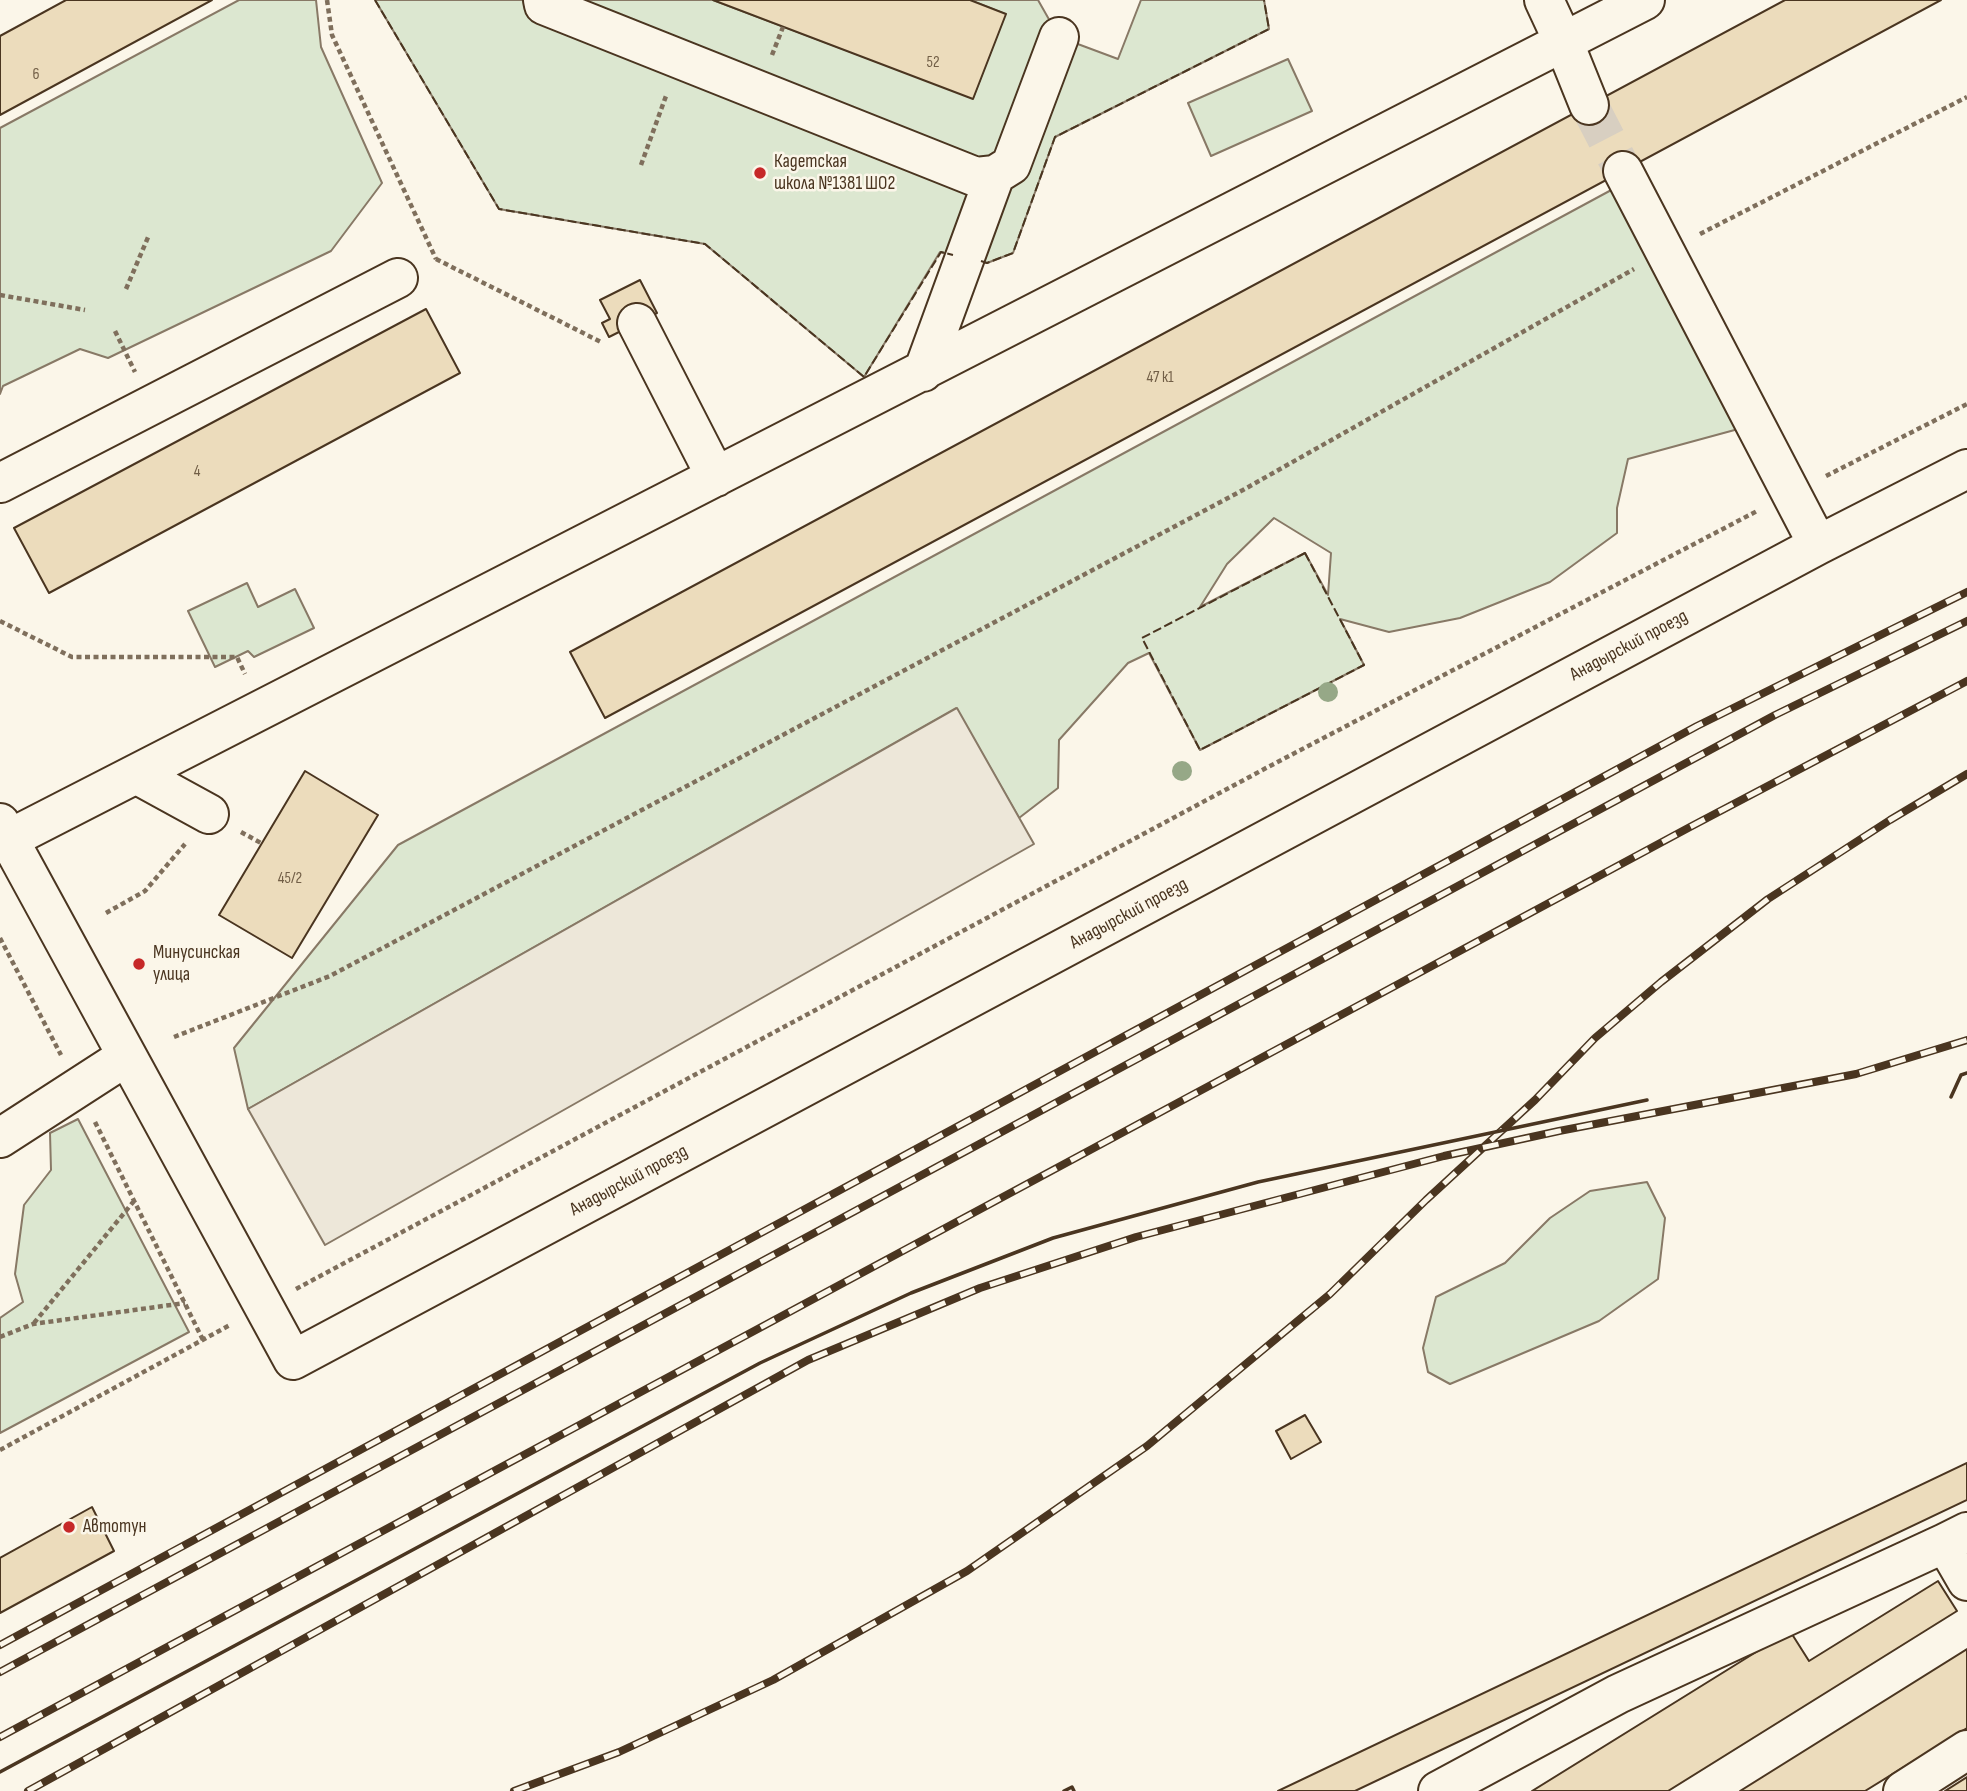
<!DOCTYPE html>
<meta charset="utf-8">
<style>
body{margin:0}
canvas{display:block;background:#fbf6e9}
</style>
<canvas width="1967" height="1791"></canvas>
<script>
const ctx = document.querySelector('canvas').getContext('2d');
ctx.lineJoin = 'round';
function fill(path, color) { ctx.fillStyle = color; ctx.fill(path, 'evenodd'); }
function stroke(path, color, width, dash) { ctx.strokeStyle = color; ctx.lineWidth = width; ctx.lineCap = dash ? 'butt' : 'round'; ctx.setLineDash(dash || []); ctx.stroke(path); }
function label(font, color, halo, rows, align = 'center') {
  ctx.font = font + ' "Sofia Sans Condensed",sans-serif'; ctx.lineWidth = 5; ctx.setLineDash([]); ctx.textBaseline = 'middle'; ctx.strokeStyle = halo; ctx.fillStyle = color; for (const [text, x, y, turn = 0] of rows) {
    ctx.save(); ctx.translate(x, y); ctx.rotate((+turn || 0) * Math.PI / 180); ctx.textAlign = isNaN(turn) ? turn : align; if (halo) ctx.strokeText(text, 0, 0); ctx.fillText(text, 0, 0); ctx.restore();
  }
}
const green = new Path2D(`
 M 239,0 L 316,0 L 321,47 L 382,183 L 331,251 L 108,358 L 80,349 L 3,386 L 0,394 L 0,128 Z
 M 375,0 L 713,0 L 973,98 L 1005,14 L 970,0 L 1038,0 L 1059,37 L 1118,59 L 1141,0 L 1264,0 L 1269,29 L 1055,137 L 1013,253 L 987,263 L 940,252 L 864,377 L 705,244 L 499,209 Z
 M 1288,59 L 1312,111 L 1211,156 L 1188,103 Z
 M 1615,188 L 1742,428 L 1628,459 L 1617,508 L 1617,533 L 1550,582 L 1460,618 L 1389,632 L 1340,619 L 1364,665 L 1200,750 L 1149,653 L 1128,663 L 1059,740 L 1058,788 L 1019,818 L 956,708 L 248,1109 L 234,1048 L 398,845 ZM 1274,518 L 1331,553 L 1328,595 L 1305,553 L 1200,607 L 1227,564 Z
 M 247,583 L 258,607 L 295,589 L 314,628 L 254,657 L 248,651 L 215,667 L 188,611 Z
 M 78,1119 L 189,1332 L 0,1433 L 0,1318 L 23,1302 L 15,1274 L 24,1205 L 51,1170 L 50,1133 Z
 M 1647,1182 L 1665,1218 L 1658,1279 L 1599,1321 L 1450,1384 L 1428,1372 L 1423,1348 L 1436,1297 L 1505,1263 L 1550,1218 L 1590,1191 Z`);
fill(green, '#dce7d0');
stroke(green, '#887966', 2);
const parking = new Path2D(`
 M 957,708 L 1034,844 L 325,1245 L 248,1109 Z`);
fill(parking, '#ede7d9');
stroke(parking, '#887966', 2);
const building = new Path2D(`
 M 66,0 L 212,0 L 0,115 L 0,36 Z
 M 713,0 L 970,0 L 1006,14 L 973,99 Z
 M 1785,0 L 1941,0 L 605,718 L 570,652 Z
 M 640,280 L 657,313 L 609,337 L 602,323 L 610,319 L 600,300 Z
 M 426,309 L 460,373 L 49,593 L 14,528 Z
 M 305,771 L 378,815 L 292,958 L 219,915 Z
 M 1305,1415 L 1321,1442 L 1291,1459 L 1276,1431 Z
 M 1967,1463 L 1967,1500 L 1355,1791 L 1278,1791 Z
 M 92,1507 L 114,1551 L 0,1613 L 0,1558 Z
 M 1938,1581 L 1957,1611 L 1668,1791 L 1532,1791 L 1790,1631 L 1809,1661 Z
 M 1967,1649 L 1967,1728 L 1865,1791 L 1740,1791 Z
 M 1967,1777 L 1967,1791 L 1945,1791 Z`);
fill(building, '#ecdcbc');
stroke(building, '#4a3520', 2);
stroke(new Path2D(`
 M 1589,105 L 1623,171`), '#d8cfc1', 38, [38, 19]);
const minor = new Path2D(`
 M 543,0 L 544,5 L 976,177 L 995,175 L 1011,165 L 1059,37
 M 1544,0 L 1564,43 L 1589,105
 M 1623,171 L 1818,545
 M 637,323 L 716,477
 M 923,372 L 995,175
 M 0,483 L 398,278
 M 136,774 L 209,814
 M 0,823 L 293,1360 L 1818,545 L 1967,469
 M 9,839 L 1645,0
 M 0,1138 L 127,1056
 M 1967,1532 L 1945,1543 L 1967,1581
 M 1438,1791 L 1618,1694 L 1945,1543
 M 1903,1791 L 1967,1750`);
stroke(minor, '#4a3520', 42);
stroke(new Path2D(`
 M 327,0 L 332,35 L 436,259
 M 772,55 L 783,27
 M 641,165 L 666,96
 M 1700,234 L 1967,97
 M 436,259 L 603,343
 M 126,289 L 149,235
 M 0,295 L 85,310
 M 115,331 L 135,372
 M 1826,476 L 1967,404
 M 0,621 L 72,657 L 237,657 L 245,674
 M 241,832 L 261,843
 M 106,913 L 145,891 L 185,844
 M 0,938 L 61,1055
 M 174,1037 L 330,976 L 1243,490 L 1634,269
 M 95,1122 L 203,1340
 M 296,1289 L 1268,767 L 1759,510
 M 34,1323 L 134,1201
 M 0,1337 L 33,1324 L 185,1303
 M 0,1450 L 230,1325`), '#7f6f5c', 4.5, [5, 3.5]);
stroke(minor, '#fbf6e9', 38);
const rail = new Path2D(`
 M 0,1645 L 1697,726 L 1967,592
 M 0,1672 L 1775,715 L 1967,621
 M 0,1737 L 1690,827 L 1967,681
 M 28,1791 L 808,1360 L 980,1288 L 1136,1237 L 1444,1156 L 1559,1131 L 1856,1074 L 1967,1040
 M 514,1791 L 619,1752 L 773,1680 L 967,1571 L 1147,1446 L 1330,1294 L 1426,1200 L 1535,1100 L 1595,1038 L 1661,982 L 1768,899 L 1890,820 L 1967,774`);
stroke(rail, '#4a3520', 8);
stroke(rail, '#fbf6e9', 5, [16]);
stroke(new Path2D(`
 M 375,0 L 499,209 L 705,244 L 864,377 L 941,252 L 953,255
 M 981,261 L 987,263 L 1013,253 L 1055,137 L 1269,29 L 1264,0
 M 1305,553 L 1364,665 L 1200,750 L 1142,638 Z`), '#4a3520', 2, [9, 3.5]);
stroke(new Path2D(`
 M 1951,1097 L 1961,1075 L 1967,1073
 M 0,1772 L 760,1363 L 911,1293 L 1053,1238 L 1258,1182 L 1647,1100
 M 1064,1791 L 1072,1787 L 1074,1791`), '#4a3520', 3.5);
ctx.fillStyle = '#96a887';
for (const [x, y] of [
 [1328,692],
 [1182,771]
]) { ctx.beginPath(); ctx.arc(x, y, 10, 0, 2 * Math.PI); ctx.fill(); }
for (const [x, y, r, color] of [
 [760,173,7,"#c62828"],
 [139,964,7,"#c62828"],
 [69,1527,7,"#c62828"]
]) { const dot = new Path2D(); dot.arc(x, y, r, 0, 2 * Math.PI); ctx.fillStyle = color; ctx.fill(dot); stroke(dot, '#fbf6e9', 2.5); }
label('16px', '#725f47', null, [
 ["52",933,63],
 ["6",36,75],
 ["47 к1",1160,378],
 ["4",197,472],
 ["45/2",290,879]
]);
label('19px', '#4a3520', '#fbf6e9', [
 ["Кадетская",774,162],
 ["школа №1381 ШО2",774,184],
 ["Минусинская",153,953],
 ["улица",153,975],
 ["Автотун",83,1527]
], 'left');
label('19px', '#4a3520', '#fbf6e9', [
 ["Анадырский проезд",1629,646,-28],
 ["Анадырский проезд",1129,914,-28],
 ["Анадырский проезд",629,1181,-28]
]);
</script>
